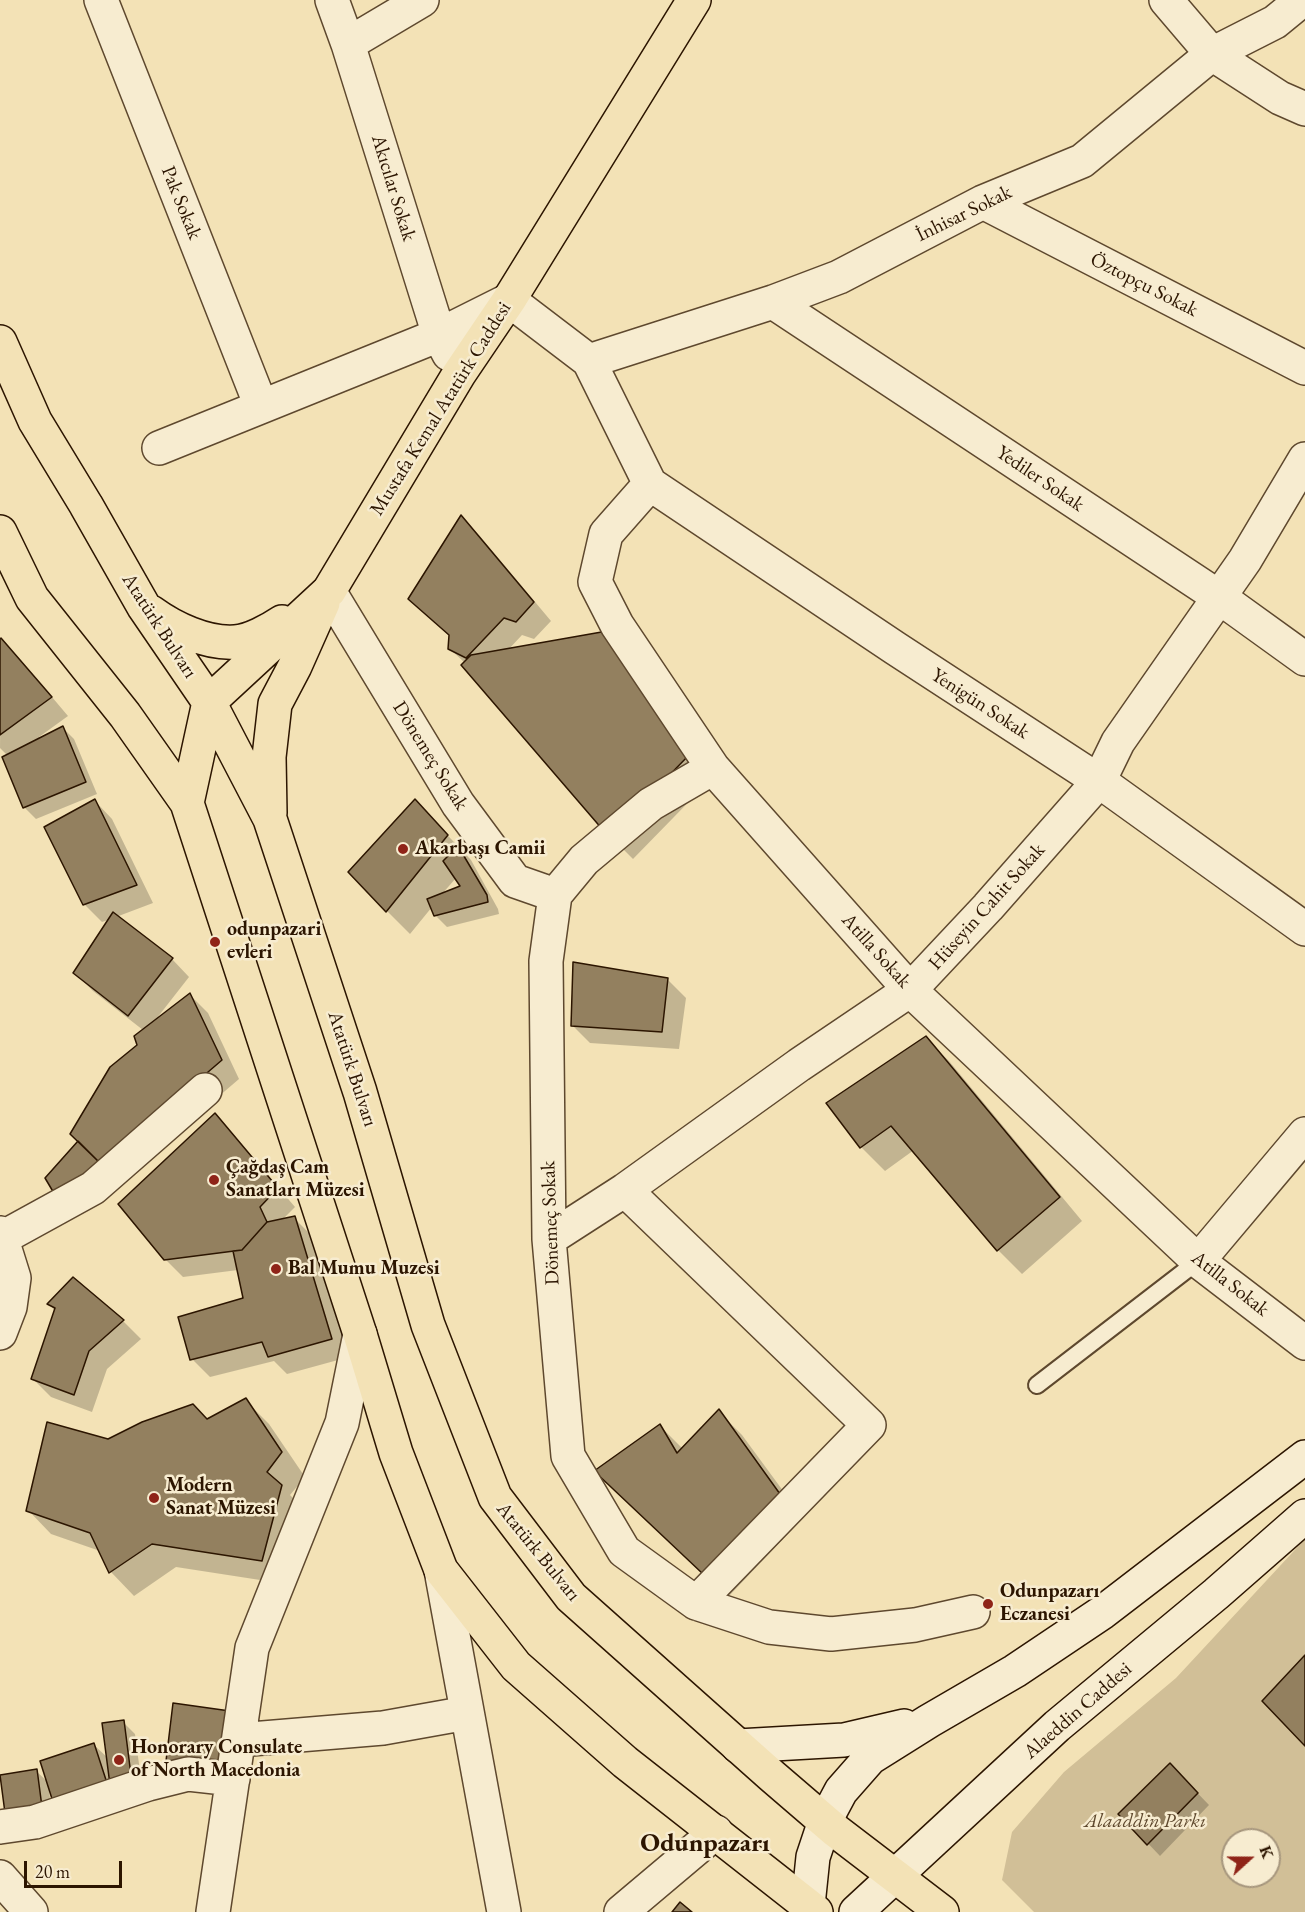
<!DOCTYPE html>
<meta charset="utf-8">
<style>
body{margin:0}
#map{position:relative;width:1305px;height:1912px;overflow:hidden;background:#f3e2b6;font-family:"EB Garamond",serif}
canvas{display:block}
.north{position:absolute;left:1221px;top:1828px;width:60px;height:60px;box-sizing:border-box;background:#f7ecd0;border:2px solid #a6967d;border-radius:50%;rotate:69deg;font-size:16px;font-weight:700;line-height:24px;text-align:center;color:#2c1500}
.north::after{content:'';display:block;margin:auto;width:21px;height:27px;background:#8f2418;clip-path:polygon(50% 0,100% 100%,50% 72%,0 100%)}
.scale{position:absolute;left:24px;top:1861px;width:98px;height:27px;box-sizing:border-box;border:3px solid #2c1500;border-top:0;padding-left:8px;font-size:18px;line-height:21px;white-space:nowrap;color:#2c1500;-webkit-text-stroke:4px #f7ecd0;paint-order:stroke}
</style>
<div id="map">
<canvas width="1305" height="1912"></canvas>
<div class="north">K</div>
<div class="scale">20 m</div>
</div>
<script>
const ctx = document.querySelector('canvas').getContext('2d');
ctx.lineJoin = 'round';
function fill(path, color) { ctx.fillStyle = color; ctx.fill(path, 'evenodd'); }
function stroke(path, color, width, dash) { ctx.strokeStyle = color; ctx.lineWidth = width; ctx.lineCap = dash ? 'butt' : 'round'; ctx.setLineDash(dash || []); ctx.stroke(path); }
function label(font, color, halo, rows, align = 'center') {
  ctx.font = font + ' "EB Garamond",serif'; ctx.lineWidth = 5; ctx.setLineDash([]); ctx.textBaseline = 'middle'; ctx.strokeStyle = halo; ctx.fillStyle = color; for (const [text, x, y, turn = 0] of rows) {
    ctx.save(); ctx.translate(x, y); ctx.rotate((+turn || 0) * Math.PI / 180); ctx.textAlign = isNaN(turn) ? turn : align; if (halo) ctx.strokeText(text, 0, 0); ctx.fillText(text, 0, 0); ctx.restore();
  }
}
fill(new Path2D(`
 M 1305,1539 L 1305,1912 L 1034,1912 L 1002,1880 L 1012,1832 L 1064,1772 L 1176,1678 ZM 1233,1840 L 1269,1840 L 1269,1876 L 1233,1876 Z`), '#d1bf97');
fill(new Path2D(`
 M 461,518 L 479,535 L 551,621 L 534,639 L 522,635 L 508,650 L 612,631 L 713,777 L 633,859 L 610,836 L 465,663 L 449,648 L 450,637 L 410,599 Z
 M 1,640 L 19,658 L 68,716 L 39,737 L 40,739 L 62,727 L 74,739 L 97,794 L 36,819 L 24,807 L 8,756 L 0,748 Z
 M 95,801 L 112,819 L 153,903 L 116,917 L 172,959 L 189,977 L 157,1018 L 190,995 L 208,1013 L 239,1079 L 120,1181 L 80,1141 L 139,1045 L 143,1030 L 93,991 L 75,973 L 111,919 L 102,922 L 84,904 Z
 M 415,801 L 471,860 L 498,909 L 499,914 L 447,927 L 435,915 L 432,907 L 410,934 L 387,911 ZM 456,878 L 462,887 L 442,894 Z
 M 668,980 L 686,998 L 679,1049 L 590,1043 L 572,1025 Z
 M 925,1038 L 949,1061 L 1082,1221 L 1022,1274 L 998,1250 L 914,1150 L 885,1171 L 861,1147 L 829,1103 Z
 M 215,1115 L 232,1133 L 295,1207 L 282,1220 L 294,1218 L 312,1236 L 349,1357 L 287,1374 L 274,1361 L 210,1377 L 192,1359 L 245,1299 L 238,1270 L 183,1277 L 165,1259 Z
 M 74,1279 L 123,1321 L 141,1339 L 107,1369 L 92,1412 L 51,1397 L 33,1379 L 55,1311 L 49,1304 Z
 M 245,1400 L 269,1424 L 305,1477 L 290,1495 L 304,1509 L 286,1584 L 176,1567 L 134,1596 L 111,1572 L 100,1551 L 51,1534 L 28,1510 L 108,1440 L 207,1420 Z
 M 719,1412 L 742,1435 L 803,1518 L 728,1597 L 620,1495 L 660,1426 L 683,1449 Z
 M 123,1722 L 135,1734 L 143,1794 L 49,1791 L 53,1819 L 19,1824 L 36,1771 L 49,1783 L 94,1745 L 109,1759 Z
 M 1182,1777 L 1209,1805 L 1160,1856 L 1120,1814 Z`), '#0003');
const building = new Path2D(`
 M 461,515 L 534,602 L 516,622 L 504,618 L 466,658 L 448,649 L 449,635 L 408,599 Z
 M 613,630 L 691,753 L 609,837 L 461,665 L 471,655 Z
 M 1,638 L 52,697 L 0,735 L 0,639 Z
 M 63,726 L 86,782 L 23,808 L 2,757 Z
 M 95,799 L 137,885 L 83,905 L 44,827 Z
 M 415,799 L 448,835 L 386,912 L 348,872 Z
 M 458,846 L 487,895 L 488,902 L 434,916 L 427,899 L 460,886 L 443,861 Z
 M 113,912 L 173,958 L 128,1016 L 73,973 Z
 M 573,962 L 668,978 L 662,1032 L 571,1026 Z
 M 190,993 L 222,1060 L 101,1164 L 70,1134 L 110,1067 L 137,1045 L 134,1036 Z
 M 926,1036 L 1060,1197 L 997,1251 L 891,1126 L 860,1148 L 826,1103 Z
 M 215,1113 L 278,1188 L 260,1207 L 267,1222 L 242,1250 L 164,1260 L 118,1204 Z
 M 78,1141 L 101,1164 L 58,1200 L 45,1178 Z
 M 295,1216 L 332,1339 L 268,1357 L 262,1342 L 190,1360 L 178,1317 L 243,1298 L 233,1251 L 242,1250 L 267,1222 Z
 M 73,1277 L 124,1320 L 89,1351 L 74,1395 L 31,1379 L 55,1308 L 47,1304 Z
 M 246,1398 L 282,1452 L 267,1472 L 282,1485 L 262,1561 L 152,1544 L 109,1573 L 90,1533 L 26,1511 L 47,1422 L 108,1439 L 142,1422 L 193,1404 L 207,1419 Z
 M 719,1409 L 780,1494 L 703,1574 L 594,1471 L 660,1424 L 677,1453 Z
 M 1305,1655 L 1305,1746 L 1262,1701 Z
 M 173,1703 L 230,1711 L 222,1768 L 166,1761 Z
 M 124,1720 L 132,1783 L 110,1785 L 102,1723 Z
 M 94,1743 L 107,1783 L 53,1802 L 40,1761 Z
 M 1170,1763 L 1198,1793 L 1147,1845 L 1118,1814 Z
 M 37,1769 L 42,1807 L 5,1813 L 0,1775 Z
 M 680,1902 L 692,1912 L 672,1912 Z`);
fill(building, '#93805f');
stroke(building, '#2c1500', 1.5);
const service = new Path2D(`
 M 1037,1385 L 1198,1261`);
const minor = new Path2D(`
 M 101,0 L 261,406
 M 332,0 L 348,44 L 439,335 L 449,354
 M 1166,0 L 1212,54 L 1280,98 L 1305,109
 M 348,44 L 422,0
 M 983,202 L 1305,368
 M 773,302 L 1219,597 L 1305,659
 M 589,361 L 773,302 L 839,277 L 983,202 L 1082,161 L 1212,54 L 1275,22 L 1302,0
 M 159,448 L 439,335 L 509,300 L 589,361 L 650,484 L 895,648 L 1099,781 L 1305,929
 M 650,484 L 606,534 L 595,582 L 617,625 L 713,768 L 910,990 L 1198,1261 L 1305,1343
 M 329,591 L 458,804 L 515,881 L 555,895 L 546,961 L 549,1239 L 568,1456 L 624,1551 L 696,1603 L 769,1627 L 831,1634 L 915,1625 L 973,1612
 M 555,895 L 584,860 L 651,804 L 713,768
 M 625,1190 L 869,1425 L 696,1603
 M 0,1233 L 14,1278 L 10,1307 L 0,1333
 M 2,1238 L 93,1188 L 205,1090
 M 549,1239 L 625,1190 L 799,1065 L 910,990 L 988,907 L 1099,781 L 1118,742 L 1245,560 L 1305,459
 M 1198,1261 L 1305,1134
 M 441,1570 L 504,1912
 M 239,1740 L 383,1728 L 467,1713
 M 0,1827 L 35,1822 L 148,1784 L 188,1774 L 233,1779
 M 0,1877 L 31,1912
 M 213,1912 L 252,1648 L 342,1423 L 360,1334`);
const tertiary = new Path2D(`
 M 621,1912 L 716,1832`);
const secondary = new Path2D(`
 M 738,1746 L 844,1740 L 904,1726
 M 808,1905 L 813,1857 L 825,1821 L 841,1791 L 870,1758 L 929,1721 L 1015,1671 L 1103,1612 L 1305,1457
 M 856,1912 L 1057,1726 L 1216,1594 L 1305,1516`);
const primary = new Path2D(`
 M 0,342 L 35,421 L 86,505 L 144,607 L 209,702 L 270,819 L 360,1092 L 428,1325 L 495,1497 L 571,1597 L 772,1776 L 836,1831 L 942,1912
 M 0,532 L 32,598 L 125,715 L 187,803 L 360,1334 L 396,1453 L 441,1570 L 516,1666 L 625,1762 L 816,1912
 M 151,612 C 173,628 206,644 235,642 C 250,641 270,630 282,622
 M 187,803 L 209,702 L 329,591 L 459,374 L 509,300 L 694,0
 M 270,813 L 269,757 L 275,704 L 295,666 L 323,603`);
stroke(service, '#5e482e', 20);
stroke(minor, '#5e482e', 36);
stroke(tertiary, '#5e482e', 36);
stroke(secondary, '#2c1500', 36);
stroke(primary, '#2c1500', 36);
stroke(service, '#f7ecd0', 16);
stroke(minor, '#f7ecd0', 33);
stroke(tertiary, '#f7ecd0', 33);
stroke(secondary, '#f7ecd0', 33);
stroke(primary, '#f3e2b6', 33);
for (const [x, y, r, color] of [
 [403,849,6,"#8f2418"],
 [215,942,6,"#8f2418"],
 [214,1180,6,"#8f2418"],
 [276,1269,6,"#8f2418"],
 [154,1498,6,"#8f2418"],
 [988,1604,6,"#8f2418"],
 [119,1760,6,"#8f2418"]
]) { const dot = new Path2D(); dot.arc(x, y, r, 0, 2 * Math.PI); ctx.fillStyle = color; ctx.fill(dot); stroke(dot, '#f7ecd0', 2); }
label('20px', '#2c1500', '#f7ecd0', [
 ["Akıcılar Sokak",393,188,73],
 ["Pak Sokak",181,203,68],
 ["İnhisar Sokak",964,214,-26],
 ["Öztopçu Sokak",1144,285,27],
 ["Mustafa Kemal Atatürk Caddesi",441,409,-58],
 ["Yediler Sokak",1040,479,34],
 ["Atatürk Bulvarı",159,626,57],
 ["Yenigün Sokak",980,704,33],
 ["Dönemeç Sokak",430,756,58],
 ["Hüseyin Cahit Sokak",987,907,-48],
 ["Atilla Sokak",876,951,48],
 ["Atatürk Bulvarı",352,1069,72],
 ["Dönemeç Sokak",551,1223,-92],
 ["Atilla Sokak",1230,1284,38],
 ["Atatürk Bulvarı",538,1552,51],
 ["Alaeddin Caddesi",1078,1711,-41]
]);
label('bold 20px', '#2c1500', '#f7ecd0', [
 ["Akarbaşı Camii",415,849],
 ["odunpazari",227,930],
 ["evleri",227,953],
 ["Çağdaş Cam",226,1168],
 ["Sanatları Müzesi",226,1191],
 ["Bal Mumu Muzesi",288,1269],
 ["Modern",166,1486],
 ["Sanat Müzesi",166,1509],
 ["Odunpazarı",1000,1592],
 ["Eczanesi",1000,1615],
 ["Honorary Consulate",131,1748],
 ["of North Macedonia",131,1771]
], 'left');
label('italic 20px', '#5e482d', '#f7ecd0', [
 ["Alaaddin Parkı",1145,1822]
]);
label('bold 26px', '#2c1500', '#f7ecd0', [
 ["Odunpazarı",705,1844]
]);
</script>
